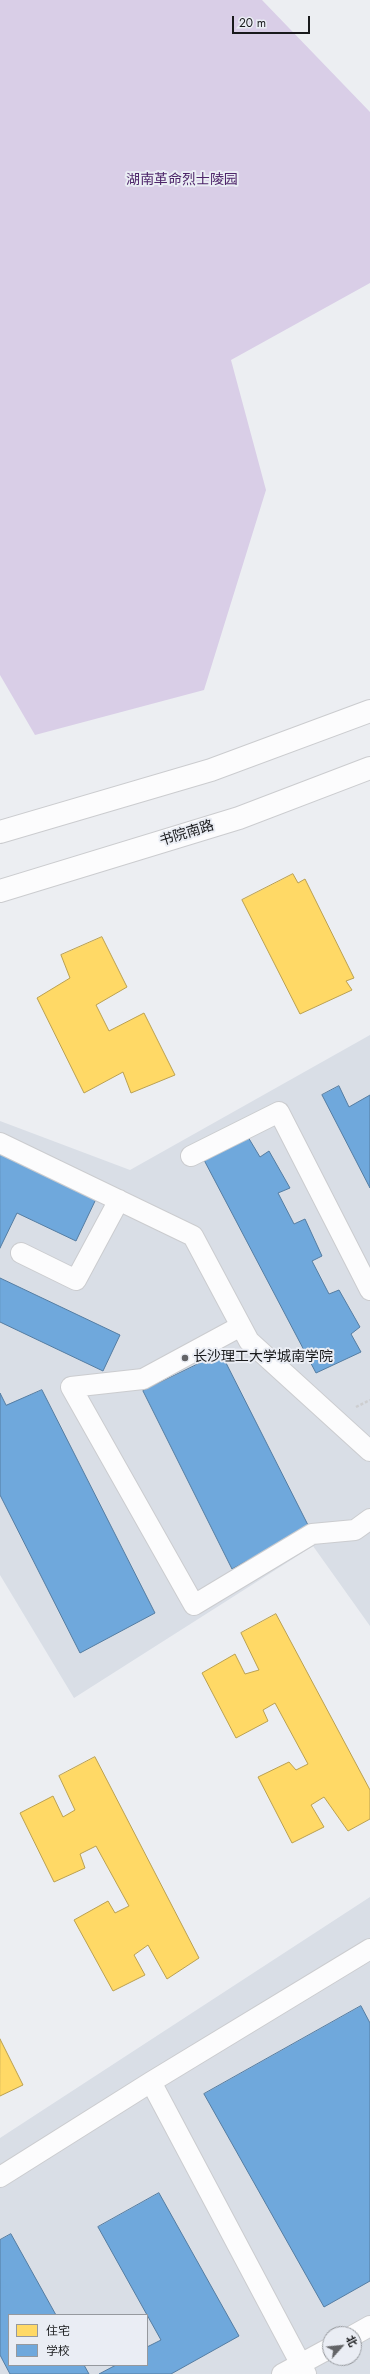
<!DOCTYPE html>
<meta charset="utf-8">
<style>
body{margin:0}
#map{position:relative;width:370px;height:2374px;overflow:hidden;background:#eceef2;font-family:Jost,"Noto Sans SC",sans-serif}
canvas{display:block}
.legend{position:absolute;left:8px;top:2314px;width:140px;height:52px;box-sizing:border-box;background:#eaedf4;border:1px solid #96999e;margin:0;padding:5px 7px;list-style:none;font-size:12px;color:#191a1c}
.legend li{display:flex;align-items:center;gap:8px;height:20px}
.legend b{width:20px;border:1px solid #96999e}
.north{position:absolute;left:322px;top:2326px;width:40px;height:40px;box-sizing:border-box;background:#eaedf4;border:1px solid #96999e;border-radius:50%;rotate:63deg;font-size:11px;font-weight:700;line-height:16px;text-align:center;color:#191a1c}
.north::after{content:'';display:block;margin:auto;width:14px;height:18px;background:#636467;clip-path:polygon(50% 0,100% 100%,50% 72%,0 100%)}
.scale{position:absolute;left:232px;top:16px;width:78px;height:18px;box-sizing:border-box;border:2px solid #191a1c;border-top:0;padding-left:5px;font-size:12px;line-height:14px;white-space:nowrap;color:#191a1c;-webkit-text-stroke:3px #eaedf4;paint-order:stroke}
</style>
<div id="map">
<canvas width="370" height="2374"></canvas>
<ul class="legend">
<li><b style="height:11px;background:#ffd966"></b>住宅</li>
<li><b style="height:11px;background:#6fa8dc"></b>学校</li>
</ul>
<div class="north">北</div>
<div class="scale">20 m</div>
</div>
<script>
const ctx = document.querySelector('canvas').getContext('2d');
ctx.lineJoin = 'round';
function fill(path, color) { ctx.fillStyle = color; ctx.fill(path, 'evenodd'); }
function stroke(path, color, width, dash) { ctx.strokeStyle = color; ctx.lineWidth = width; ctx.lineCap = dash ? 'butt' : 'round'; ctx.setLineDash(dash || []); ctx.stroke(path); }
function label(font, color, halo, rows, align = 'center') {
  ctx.font = font + ' Jost,"Noto Sans SC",sans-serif'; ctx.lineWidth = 4; ctx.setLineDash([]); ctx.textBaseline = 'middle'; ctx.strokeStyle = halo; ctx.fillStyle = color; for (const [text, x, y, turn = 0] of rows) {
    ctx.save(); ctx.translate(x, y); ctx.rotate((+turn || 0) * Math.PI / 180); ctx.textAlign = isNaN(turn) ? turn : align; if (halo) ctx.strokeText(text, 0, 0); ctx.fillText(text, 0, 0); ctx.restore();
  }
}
fill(new Path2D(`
 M 370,1035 L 370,1626 L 313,1546 L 74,1698 L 0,1575 L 0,1121 L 130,1170 Z
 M 370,1897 L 370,2374 L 0,2374 L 0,2138 ZM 9,2315 L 147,2315 L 147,2365 L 9,2365 ZM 330,2334 L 354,2334 L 354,2358 L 330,2358 Z`), '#d9dee6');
fill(new Path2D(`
 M 0,0 L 262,0 L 370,112 L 370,283 L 231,360 L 266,490 L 204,690 L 35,735 L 0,675 Z`), '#d9cee7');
const homes = new Path2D(`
 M 293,874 L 298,883 L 305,879 L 354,978 L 346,981 L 352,990 L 300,1014 L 242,900 Z
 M 102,937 L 127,987 L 96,1005 L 109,1031 L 144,1013 L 175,1075 L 131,1093 L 123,1072 L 84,1093 L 37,998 L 70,978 L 61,955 Z
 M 276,1614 L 370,1790 L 370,1819 L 348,1831 L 324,1797 L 311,1805 L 324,1827 L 292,1843 L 258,1777 L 289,1762 L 296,1770 L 308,1764 L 275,1703 L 263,1710 L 268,1721 L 236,1738 L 202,1673 L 235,1654 L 245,1674 L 259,1670 L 241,1633 Z
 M 95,1757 L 199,1958 L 167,1979 L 148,1945 L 134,1955 L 145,1975 L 113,1991 L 74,1920 L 108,1901 L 115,1913 L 129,1906 L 96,1846 L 80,1854 L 85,1868 L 54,1882 L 20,1813 L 53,1796 L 63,1817 L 75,1810 L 59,1776 Z
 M 0,2039 L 23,2085 L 0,2096 Z`);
fill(homes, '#ffd966');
stroke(homes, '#baa050', 1);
const schools = new Path2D(`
 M 339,1086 L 349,1107 L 370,1095 L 370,1188 L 322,1095 Z
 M 248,1137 L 260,1157 L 269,1151 L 290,1188 L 278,1193 L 294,1224 L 305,1219 L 322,1256 L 312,1261 L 329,1294 L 339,1290 L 360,1327 L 351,1334 L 361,1352 L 316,1373 L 204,1160 Z
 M 0,1153 L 96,1199 L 76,1241 L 17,1213 L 0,1248 Z
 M 0,1278 L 120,1335 L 103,1371 L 0,1322 Z
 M 221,1353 L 309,1527 L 232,1569 L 143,1391 Z
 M 42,1390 L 155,1613 L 80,1653 L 0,1495 L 0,1393 L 6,1405 Z
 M 361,2006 L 370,2023 L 370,2281 L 324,2307 L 204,2094 Z
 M 159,2193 L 239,2336 L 171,2374 L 99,2374 L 116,2365 L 147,2365 L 147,2347 L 161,2340 L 98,2227 Z
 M 11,2234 L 56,2315 L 9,2315 L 9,2365 L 84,2365 L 89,2374 L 10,2374 L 0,2355 L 0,2240 Z`);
fill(schools, '#6fa8dc');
stroke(schools, '#557da2', 1);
const minor = new Path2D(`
 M 0,1143 L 193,1236 L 249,1341 L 370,1451
 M 191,1156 L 279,1112 L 370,1290
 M 21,1253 L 76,1280 L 119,1200
 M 241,1326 L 143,1379 L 71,1387 L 194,1605 L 312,1534 L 355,1530 L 370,1519
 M 151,2082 L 306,2374
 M 0,2177 L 151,2082 L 370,1949
 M 354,2335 L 370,2326
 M 282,2374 L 330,2348`);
const primary = new Path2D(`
 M 0,832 L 211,770 L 370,711
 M 0,891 L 239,818 L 370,768`);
stroke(minor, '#cbcccf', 22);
stroke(primary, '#cbcccf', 24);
stroke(new Path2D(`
 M 356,1407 L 370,1400`), '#cdced0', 2.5, [3, 2]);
stroke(minor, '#fcfcfd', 20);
stroke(primary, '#fcfcfd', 22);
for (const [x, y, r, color] of [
 [185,1358,4,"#636467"]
]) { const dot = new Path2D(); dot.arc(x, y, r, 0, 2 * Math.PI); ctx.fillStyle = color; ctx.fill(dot); stroke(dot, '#eaedf4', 1.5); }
label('14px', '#4e266a', '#eaedf4', [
 ["湖南革命烈士陵园",182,181]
]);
label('14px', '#191a1c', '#eaedf4', [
 ["书院南路",187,834,-17]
]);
label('14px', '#191a1c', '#eaedf4', [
 ["长沙理工大学城南学院",193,1358]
], 'left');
</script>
